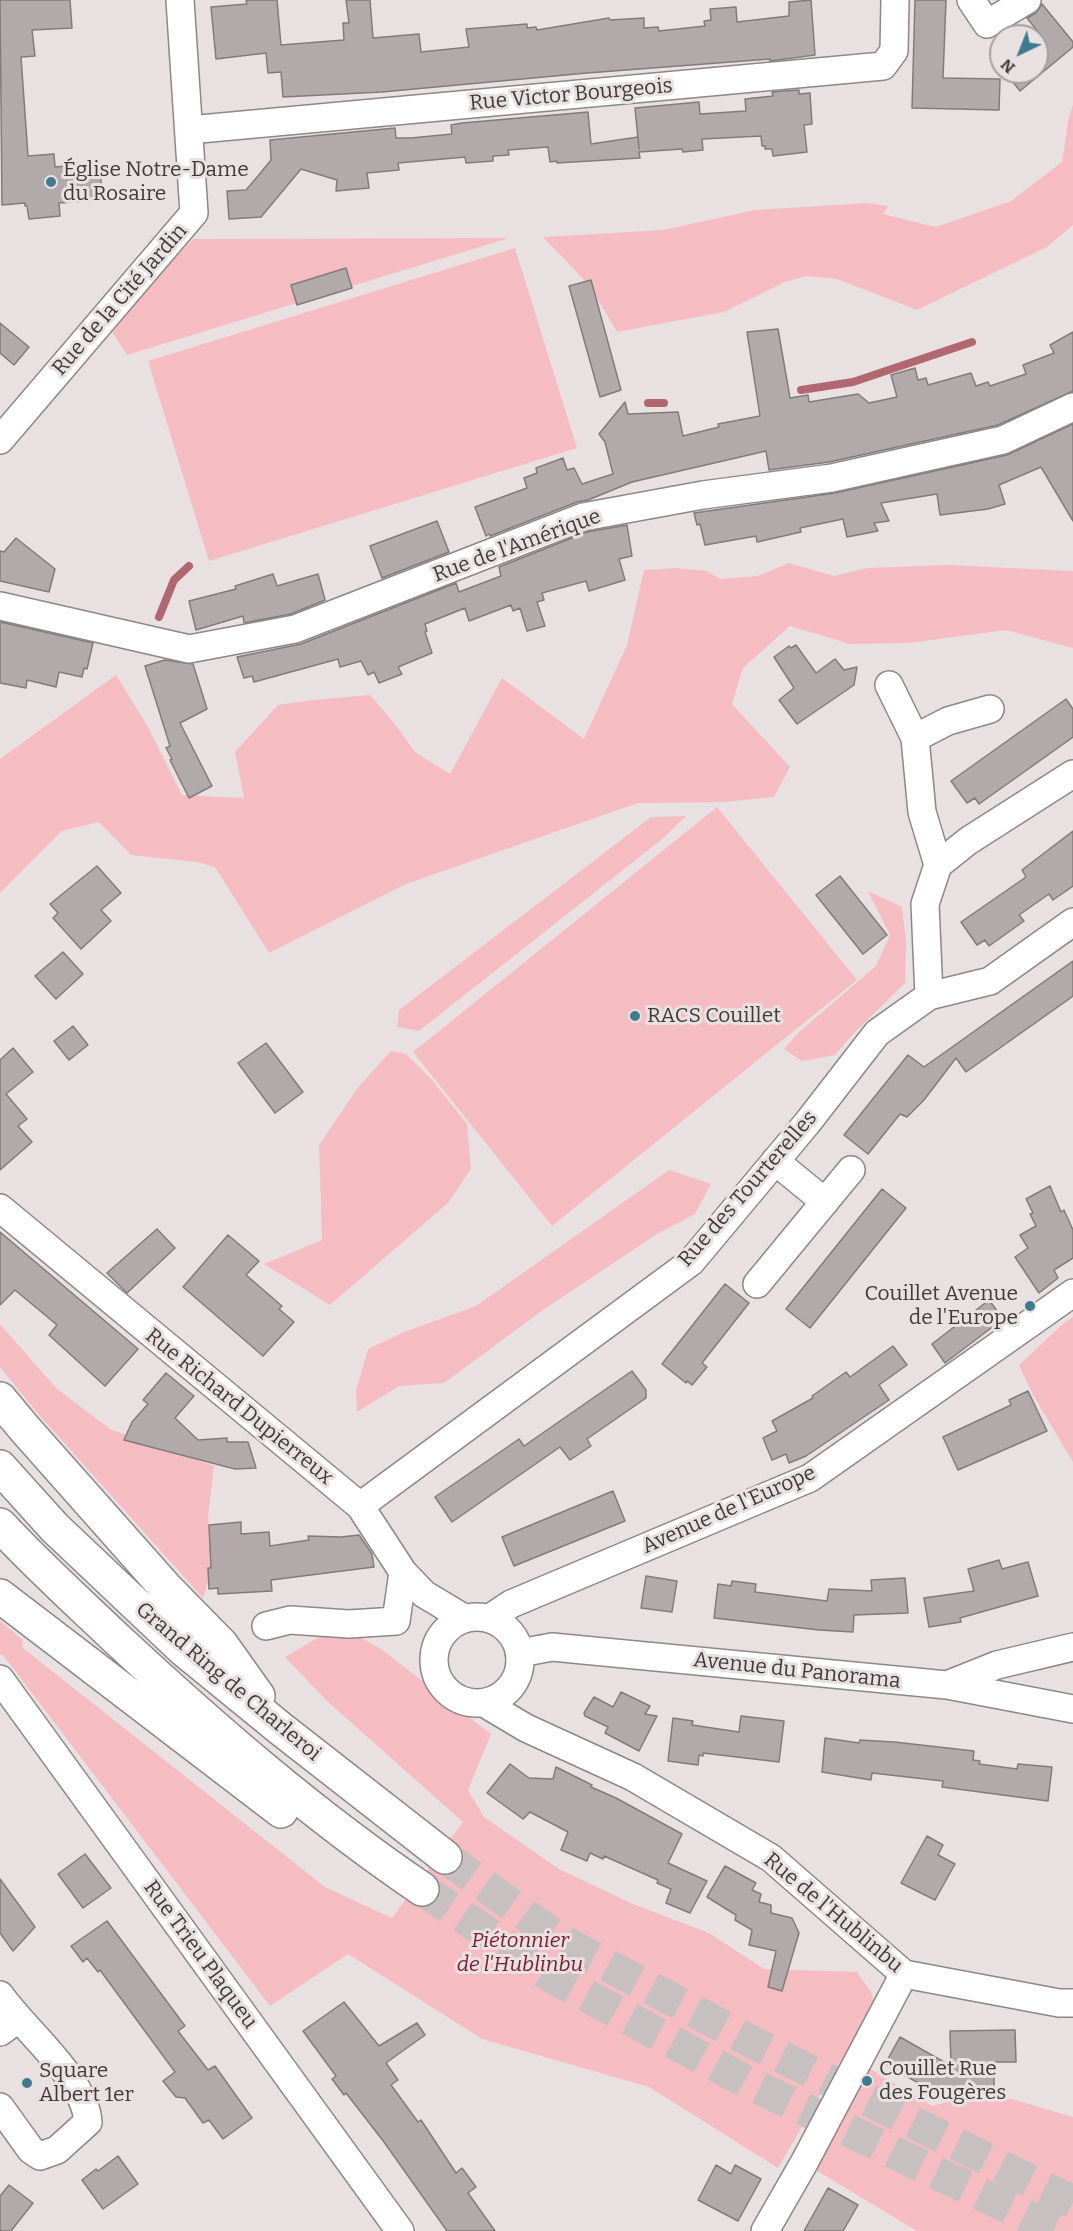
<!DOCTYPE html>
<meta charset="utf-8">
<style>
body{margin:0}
#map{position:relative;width:1073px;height:2231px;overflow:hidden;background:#e9e1e1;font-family:Bitter,serif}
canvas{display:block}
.north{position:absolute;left:989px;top:24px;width:60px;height:60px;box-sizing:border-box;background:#e9e1e1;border:2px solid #a59f9f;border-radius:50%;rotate:223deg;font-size:16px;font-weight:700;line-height:24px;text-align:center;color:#3e3b3b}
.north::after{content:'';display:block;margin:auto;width:21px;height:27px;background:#3e7b91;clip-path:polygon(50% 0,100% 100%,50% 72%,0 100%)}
</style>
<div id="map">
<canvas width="1073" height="2231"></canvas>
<div class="north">N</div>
</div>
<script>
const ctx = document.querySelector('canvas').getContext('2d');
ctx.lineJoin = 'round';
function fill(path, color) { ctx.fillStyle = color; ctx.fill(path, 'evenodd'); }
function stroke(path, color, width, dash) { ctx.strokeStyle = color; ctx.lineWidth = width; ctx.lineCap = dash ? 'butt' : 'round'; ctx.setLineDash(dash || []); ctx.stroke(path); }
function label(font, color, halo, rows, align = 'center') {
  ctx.font = font + ' Bitter,serif'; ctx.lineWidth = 6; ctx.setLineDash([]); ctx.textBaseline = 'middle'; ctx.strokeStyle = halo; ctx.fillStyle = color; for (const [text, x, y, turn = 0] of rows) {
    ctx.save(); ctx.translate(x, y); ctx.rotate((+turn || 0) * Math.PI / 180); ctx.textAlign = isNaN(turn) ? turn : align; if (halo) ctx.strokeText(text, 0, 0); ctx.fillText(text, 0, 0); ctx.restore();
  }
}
fill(new Path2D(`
 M 1073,105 L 1073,225 L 1047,247 L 917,310 L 837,279 L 807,276 L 785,282 L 724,312 L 617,332 L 589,285 L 543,237 L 663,230 L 755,210 L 867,203 L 888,206 L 883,214 L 936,227 L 1011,201 L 1062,162 L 1069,116 Z
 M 509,238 L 127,355 L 109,327 L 193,239 Z
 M 515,248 L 577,448 L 209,561 L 148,361 Z
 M 789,563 L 834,576 L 867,568 L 948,565 L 1073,571 L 1073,648 L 1006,630 L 909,643 L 850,644 L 790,626 L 743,668 L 732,704 L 790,767 L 774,797 L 725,802 L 638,803 L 406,884 L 269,953 L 215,867 L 197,862 L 131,855 L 99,822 L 62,831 L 0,893 L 0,759 L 116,675 L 148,727 L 182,795 L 244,798 L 235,752 L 278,705 L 313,700 L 370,695 L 395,724 L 415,752 L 450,774 L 502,678 L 584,739 L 627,645 L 644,570 L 676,568 L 707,571 L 720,579 L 758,576 Z
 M 717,807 L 857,980 L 552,1226 L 413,1052 Z
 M 686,816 L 661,840 L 419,1031 L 397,1027 L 399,1010 L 651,817 Z
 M 868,891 L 902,907 L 906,941 L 905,983 L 854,1033 L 835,1055 L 802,1061 L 784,1049 L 799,1032 L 876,966 L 890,935 Z
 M 391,1051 L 406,1054 L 432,1080 L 467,1124 L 471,1169 L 448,1203 L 330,1305 L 264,1264 L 322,1240 L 319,1145 L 359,1086 Z
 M 669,1170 L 711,1184 L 695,1214 L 657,1234 L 543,1310 L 444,1383 L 399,1386 L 357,1412 L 356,1391 L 368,1349 L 404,1332 L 476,1306 Z
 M 1073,1317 L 1073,1462 L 1033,1395 L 1019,1365 L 1064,1323 Z
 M 0,1324 L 56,1388 L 110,1429 L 214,1466 L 208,1516 L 213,1566 L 203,1598 L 40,1416 L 0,1367 Z
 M 0,1621 L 22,1639 L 23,1648 L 325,1887 L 392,1918 L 463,1822 L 327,1701 L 285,1657 L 329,1631 L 360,1637 L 381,1649 L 491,1734 L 468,1790 L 484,1817 L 559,1869 L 633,1904 L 709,1933 L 764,1969 L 857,1972 L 871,1992 L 876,2009 L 833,2073 L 778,2168 L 649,2087 L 482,2039 L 348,1954 L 270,2006 L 3,1655 L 0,1655 Z
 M 869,2068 L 932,2106 L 967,2097 L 1012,2099 L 1073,2117 L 1073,2231 L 917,2231 L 814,2169 Z`), '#f5bdc1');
stroke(new Path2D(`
 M 801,390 L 853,382 L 972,342
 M 648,403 L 664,403
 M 159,617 L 174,580 L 189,566`), '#b1676f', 8);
const building = new Path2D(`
 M 0,0 L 70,0 L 72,28 L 32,30 L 35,56 L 21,57 L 28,156 L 54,154 L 55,167 L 99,163 L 103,200 L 59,203 L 60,216 L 29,219 L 27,206 L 25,206 L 25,203 L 2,205 Z
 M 246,0 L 277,0 L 281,45 L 344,40 L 343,23 L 349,23 L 346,0 L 370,0 L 373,38 L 419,34 L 421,52 L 469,47 L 466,29 L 527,24 L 527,28 L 536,27 L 537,30 L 609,18 L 610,20 L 644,18 L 644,28 L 658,27 L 659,31 L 705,26 L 704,21 L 711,20 L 710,9 L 736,7 L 737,22 L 789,16 L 789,2 L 811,0 L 815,55 L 770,61 L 770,59 L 587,73 L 382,92 L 283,97 L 281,72 L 268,73 L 266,53 L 216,59 L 211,7 L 247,4 Z
 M 915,0 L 946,0 L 943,78 L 1000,79 L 999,110 L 912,108 Z
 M 1042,4 L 1073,42 L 1073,47 L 1020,91 L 1005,72 L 1037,72 L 1037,36 L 1040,34 L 1027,18 L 1036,13 Z
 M 799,90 L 799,94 L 810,93 L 812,124 L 804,125 L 807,152 L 773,156 L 772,149 L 765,149 L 765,146 L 762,146 L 761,136 L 702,139 L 703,150 L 683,152 L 682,149 L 639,152 L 640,158 L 557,163 L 557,161 L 550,162 L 548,147 L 508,150 L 509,155 L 493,156 L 493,161 L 466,163 L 465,157 L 398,163 L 399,170 L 367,173 L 369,188 L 336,191 L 337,180 L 301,169 L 261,217 L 229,219 L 227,191 L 246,190 L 258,176 L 271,160 L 270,140 L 395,128 L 396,138 L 411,138 L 452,134 L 451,125 L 462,123 L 588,112 L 591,144 L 638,137 L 639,149 L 635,108 L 699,102 L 700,114 L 746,111 L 745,99 L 773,96 L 772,92 Z
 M 346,268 L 352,288 L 297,305 L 291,285 Z
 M 591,280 L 621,390 L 600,397 L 569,286 Z
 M 0,323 L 29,347 L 14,365 L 0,353 Z
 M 778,329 L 790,398 L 808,395 L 809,402 L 858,394 L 869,403 L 897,397 L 891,375 L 915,368 L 918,380 L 926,378 L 928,385 L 971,373 L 976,386 L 988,382 L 990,386 L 1026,374 L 1023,365 L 1054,353 L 1050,345 L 1073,332 L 1073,391 L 998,425 L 829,462 L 769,470 L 766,451 L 632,482 L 588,500 L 577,502 L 490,536 L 489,534 L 486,536 L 475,507 L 527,488 L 524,478 L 537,473 L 536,468 L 563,458 L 567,470 L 574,468 L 582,484 L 613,474 L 605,442 L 599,434 L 625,402 L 628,414 L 678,412 L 683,436 L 719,427 L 718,424 L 760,416 L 747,332 Z
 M 1073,424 L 1073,521 L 1041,467 L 999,485 L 1005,504 L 988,509 L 940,515 L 937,494 L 881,503 L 889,521 L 874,523 L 878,531 L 847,537 L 843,519 L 800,528 L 801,532 L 757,542 L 756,536 L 705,545 L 700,524 L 697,525 L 694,513 L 835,493 L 1007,455 Z
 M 437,521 L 449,552 L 382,578 L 370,546 Z
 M 627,525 L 632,556 L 619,559 L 625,580 L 589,591 L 586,581 L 542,593 L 544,600 L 537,602 L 545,626 L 527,631 L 520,608 L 513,611 L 511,605 L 469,621 L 465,608 L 425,624 L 427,631 L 425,632 L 432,653 L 398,667 L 402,674 L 379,683 L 374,672 L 368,675 L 361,661 L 340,667 L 338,659 L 254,682 L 252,676 L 244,678 L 237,657 L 301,644 L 456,583 L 459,592 L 501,576 L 499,567 L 587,532 Z
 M 16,538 L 55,569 L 49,592 L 0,581 L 0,551 L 4,552 Z
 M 273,574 L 277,586 L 318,574 L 325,600 L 291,614 L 244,623 L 243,616 L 196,630 L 189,601 L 236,589 L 235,586 Z
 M 0,622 L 93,643 L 87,669 L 84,668 L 82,677 L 59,672 L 56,687 L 27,680 L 26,688 L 0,683 Z
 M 796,645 L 816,673 L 835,659 L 844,670 L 857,667 L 854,685 L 797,724 L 779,700 L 794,688 L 774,657 L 789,646 L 791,648 Z
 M 165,660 L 193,664 L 207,709 L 180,723 L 212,786 L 189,798 L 170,760 L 172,759 L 166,748 L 170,746 L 145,666 Z
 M 1066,699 L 1073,709 L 1073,737 L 979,804 L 975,798 L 967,803 L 951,781 Z
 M 1073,831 L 1073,886 L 1053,900 L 1049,894 L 1019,915 L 1024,921 L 989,946 L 985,940 L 977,945 L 961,922 L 1026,877 L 1022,870 Z
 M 97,866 L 121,893 L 101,910 L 111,921 L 81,949 L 53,918 L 58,913 L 50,904 Z
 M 840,876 L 887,935 L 863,954 L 816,895 Z
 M 63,952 L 83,974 L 56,999 L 35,976 Z
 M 1073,961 L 1073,996 L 966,1072 L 956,1058 L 924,1100 L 907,1117 L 900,1114 L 868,1154 L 844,1135 L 908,1055 L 924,1067 Z
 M 73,1026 L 88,1045 L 69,1060 L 54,1041 Z
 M 266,1043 L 303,1092 L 275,1113 L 238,1063 Z
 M 13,1048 L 33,1072 L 6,1094 L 27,1119 L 18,1126 L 32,1142 L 0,1170 L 0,1060 Z
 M 1050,1186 L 1061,1212 L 1064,1210 L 1073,1230 L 1073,1258 L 1054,1270 L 1058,1278 L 1039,1293 L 1015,1257 L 1028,1248 L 1020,1235 L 1036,1226 L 1030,1214 L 1033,1213 L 1026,1199 Z
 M 882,1189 L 906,1208 L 810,1328 L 786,1309 Z
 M 157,1229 L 175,1248 L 127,1293 L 107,1273 Z
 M 0,1232 L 138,1349 L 105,1386 L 49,1335 L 57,1325 L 15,1290 L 0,1305 Z
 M 228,1235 L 259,1261 L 246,1275 L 282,1306 L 279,1309 L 294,1322 L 263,1356 L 183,1287 Z
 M 725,1284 L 749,1303 L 702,1363 L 707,1367 L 692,1385 L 687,1381 L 686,1383 L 662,1364 Z
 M 989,1300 L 1003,1319 L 945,1363 L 932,1344 Z
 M 893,1346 L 907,1365 L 879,1385 L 889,1400 L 806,1456 L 789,1463 L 786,1454 L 772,1460 L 763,1438 L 777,1431 L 772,1421 L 813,1398 L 812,1396 L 846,1372 L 850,1377 Z
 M 632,1371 L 646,1390 L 646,1398 L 587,1439 L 591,1446 L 570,1460 L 560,1447 L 452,1522 L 435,1497 L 519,1439 L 524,1446 Z
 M 166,1373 L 194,1396 L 175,1418 L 198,1440 L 227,1438 L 227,1442 L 248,1442 L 256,1468 L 235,1469 L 124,1440 L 132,1422 L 148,1404 L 143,1400 Z
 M 1028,1391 L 1047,1431 L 958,1470 L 943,1437 L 1011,1405 L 1009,1400 Z
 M 613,1491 L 625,1521 L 514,1566 L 502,1537 Z
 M 241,1522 L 241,1534 L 269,1532 L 270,1546 L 309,1540 L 308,1536 L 341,1537 L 359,1535 L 372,1554 L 374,1567 L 271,1580 L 272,1591 L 218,1594 L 218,1588 L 209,1589 L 208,1568 L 211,1568 L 209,1525 Z
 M 999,1560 L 1002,1569 L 1028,1562 L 1038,1596 L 960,1618 L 961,1622 L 929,1627 L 924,1598 L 974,1591 L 968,1569 Z
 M 646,1576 L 677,1581 L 672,1612 L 641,1608 Z
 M 905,1578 L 908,1613 L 854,1615 L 853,1632 L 819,1630 L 714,1618 L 718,1584 L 731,1586 L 732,1581 L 756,1584 L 755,1592 L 827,1601 L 829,1589 L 872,1591 L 871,1580 Z
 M 621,1692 L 650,1706 L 645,1714 L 657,1716 L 639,1751 L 605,1733 L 608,1727 L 585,1716 L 584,1713 L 594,1697 L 613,1707 Z
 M 741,1716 L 784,1721 L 779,1762 L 703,1753 L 703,1756 L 699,1755 L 698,1765 L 668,1761 L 673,1718 L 693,1721 L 692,1725 L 739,1732 Z
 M 825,1738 L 859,1743 L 860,1740 L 894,1742 L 974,1751 L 973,1760 L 980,1761 L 979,1764 L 1017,1769 L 1018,1764 L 1052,1767 L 1048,1801 L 942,1787 L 943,1781 L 872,1773 L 871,1780 L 822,1772 Z
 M 510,1764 L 529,1778 L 553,1779 L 556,1767 L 592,1785 L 591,1787 L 616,1798 L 682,1834 L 668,1863 L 707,1881 L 690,1913 L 666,1903 L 671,1889 L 657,1883 L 658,1880 L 604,1856 L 603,1859 L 590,1853 L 587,1861 L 561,1850 L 568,1832 L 530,1812 L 523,1819 L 487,1793 Z
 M 927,1836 L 943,1845 L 938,1855 L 955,1864 L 935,1900 L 901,1883 Z
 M 85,1854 L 111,1888 L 83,1908 L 58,1874 Z
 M 725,1866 L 756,1883 L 752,1890 L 761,1894 L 759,1902 L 771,1905 L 771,1913 L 792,1918 L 799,1933 L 782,1991 L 768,1987 L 776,1951 L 749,1945 L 752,1930 L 735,1920 L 736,1915 L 707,1897 Z
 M 0,1879 L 35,1927 L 13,1951 L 0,1933 Z
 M 107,1921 L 185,2026 L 178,2031 L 208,2070 L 215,2066 L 252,2118 L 223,2139 L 209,2120 L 203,2123 L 185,2098 L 176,2097 L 163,2081 L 175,2072 L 100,1970 L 98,1972 L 87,1958 L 83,1962 L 71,1946 Z
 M 344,2002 L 379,2046 L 417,2023 L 425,2035 L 386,2063 L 398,2080 L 391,2085 L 418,2122 L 421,2120 L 456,2173 L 462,2168 L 476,2187 L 468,2193 L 495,2231 L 447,2231 L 384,2142 L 346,2093 L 344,2095 L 332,2079 L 336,2076 L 303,2031 Z
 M 1015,2030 L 1016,2062 L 994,2062 L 994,2090 L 956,2090 L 956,2092 L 936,2093 L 885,2064 L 900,2037 L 951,2066 L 950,2031 Z
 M 118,2156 L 138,2184 L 103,2209 L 82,2180 L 96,2169 L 98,2171 Z
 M 716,2165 L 731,2174 L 735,2165 L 761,2179 L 738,2221 L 698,2200 Z
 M 9,2185 L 33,2203 L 11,2231 L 0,2231 L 0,2196 Z
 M 828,2188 L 858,2205 L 843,2231 L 804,2231 Z`);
fill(building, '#b2aaaa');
stroke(building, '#827b7b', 1.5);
stroke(new Path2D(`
 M 445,1857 L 562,1941 L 756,2044 L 1073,2202
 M 422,1889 L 552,1977 L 745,2081 L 1058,2231`), '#c7c0c0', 33, [33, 16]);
const minor = new Path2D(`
 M 971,0 L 987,24 L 1027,0
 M 189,130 L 883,66 L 894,51 L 895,0
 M 0,440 L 194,213 L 180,0
 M 0,606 L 189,649 L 295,629 L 583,517 L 703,495 L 832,478 L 1003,440 L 1073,407
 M 889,685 L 915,738
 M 938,865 L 922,812 L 915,738 L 948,721 L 990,709
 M 929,996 L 925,904 L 938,865 L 968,841 L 1073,774
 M 775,1161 L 825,1202
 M 0,1208 L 360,1506 L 403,1572 L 424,1594 L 464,1618
 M 757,1284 L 851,1170
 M 360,1506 L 691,1262 L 808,1122 L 877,1033 L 929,996 L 990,981 L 1073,922
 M434 1660a43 43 0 1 1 86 0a43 43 0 1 1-86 0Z
 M 490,1618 L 511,1604 L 810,1478 L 1073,1293
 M 266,1626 L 290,1620 L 349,1624 L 396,1621 L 403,1572
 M 520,1653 L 552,1647 L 947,1685 L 1073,1709
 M 0,1679 L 400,2231
 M 947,1685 L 997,1665 L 1073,1647
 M 484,1703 L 526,1728 L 633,1777 L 771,1858 L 904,1974 L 1059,2003 L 1073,2003
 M 0,1995 C 25,2031 85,2078 88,2122 L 57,2150 L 40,2156 L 31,2150 L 0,2107
 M 0,2032 L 7,2027 L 9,2008
 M 765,2231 L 804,2163 L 904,1974`);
const motorway = new Path2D(`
 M 0,1399 L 24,1428 L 165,1587 L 221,1644 L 258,1696
 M 0,1467 L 55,1528 L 183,1649 L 281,1729 L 445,1857
 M 0,1525 C 37,1565 78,1602 118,1640 C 214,1729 313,1815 422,1889
 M 0,1596 L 281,1811`);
stroke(minor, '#8e8787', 30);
stroke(motorway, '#8e8787', 36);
stroke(minor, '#fff', 27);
stroke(motorway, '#fff', 33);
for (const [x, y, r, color] of [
 [51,182,6,"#3e7b91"],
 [635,1016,6,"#3e7b91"],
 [1030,1306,6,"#3e7b91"],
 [867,2081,6,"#3e7b91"],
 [27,2083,6,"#3e7b91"]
]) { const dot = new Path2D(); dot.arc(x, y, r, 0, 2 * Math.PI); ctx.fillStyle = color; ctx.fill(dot); stroke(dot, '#e9e1e1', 2); }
label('21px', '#3e3b3b', '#e9e1e1', [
 ["Rue Victor Bourgeois",571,95,-5],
 ["Rue de la Cité Jardin",120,300,-49],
 ["Rue de l'Amérique",517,546,-20],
 ["Rue des Tourterelles",748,1189,-49],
 ["Rue Richard Dupierreux",239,1407,39],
 ["Avenue de l'Europe",729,1510,-24],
 ["Avenue du Panorama",797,1671,6],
 ["Grand Ring de Charleroi",228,1682,40],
 ["Rue de l'Hublinbu",833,1913,40],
 ["Rue Trieu Plaqueu",200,1955,54]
]);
label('21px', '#3e3b3b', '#e9e1e1', [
 ["Église Notre-Dame",63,170],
 ["du Rosaire",63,194],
 ["RACS Couillet",647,1016],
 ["Couillet Avenue",1018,1294,"right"],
 ["de l'Europe",1018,1318,"right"],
 ["Couillet Rue",879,2069],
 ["des Fougères",879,2093],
 ["Square",39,2071],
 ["Albert 1er",39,2095]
], 'left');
label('italic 21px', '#7a1c2f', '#e9e1e1', [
 ["Piétonnier",520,1941],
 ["de l'Hublinbu",520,1965]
]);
</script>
